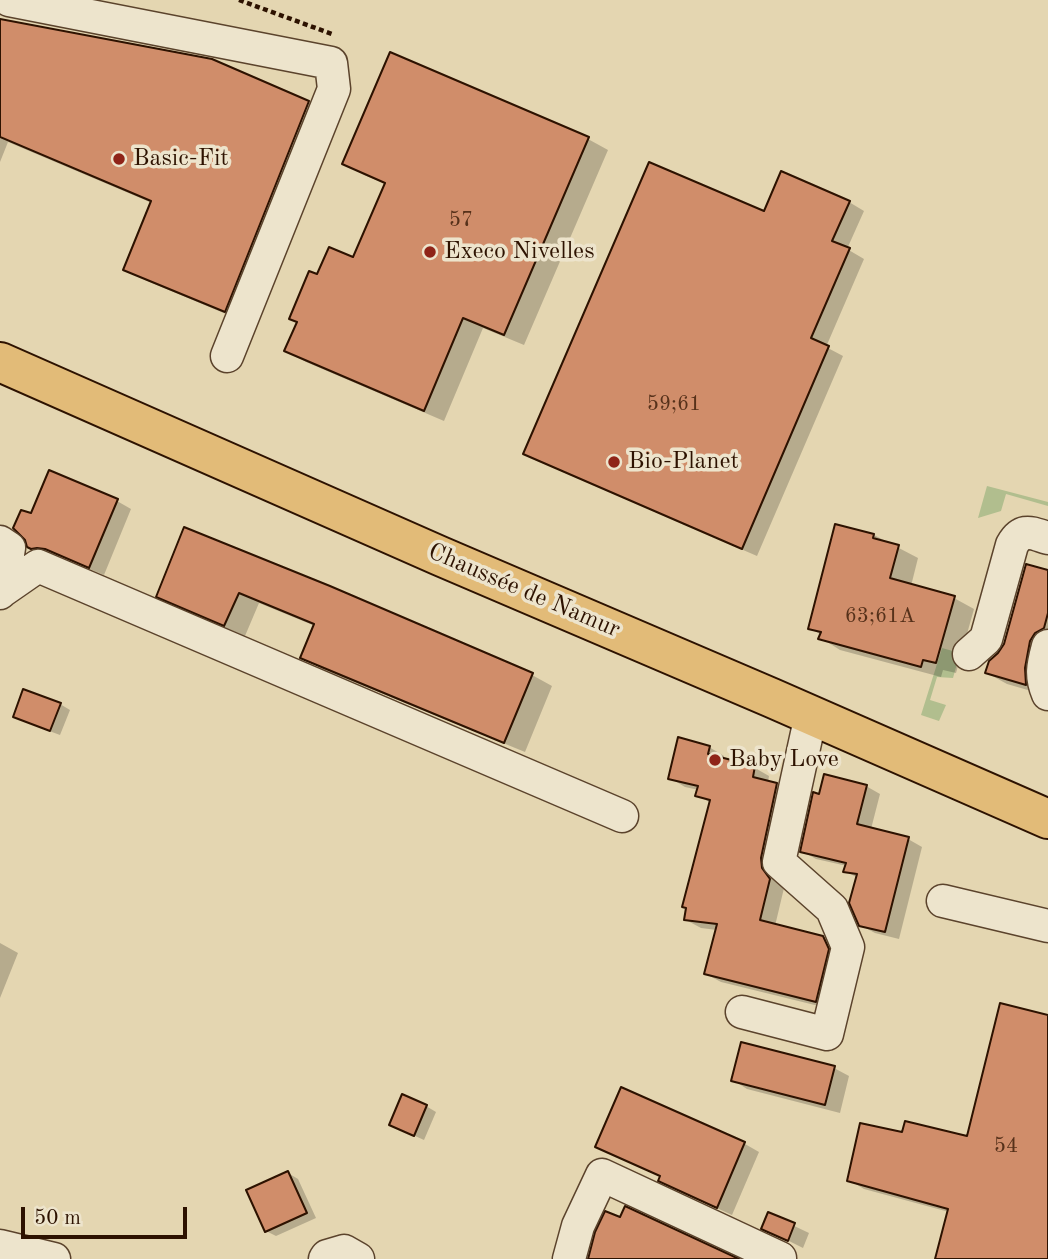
<!DOCTYPE html>
<html>
<head>
<meta charset="utf-8">
<style>
	body { margin:0 }
	#map { position:relative; width:1048px; height:1259px; overflow:hidden; background:#e4d6b1; font-family:"Old Standard TT",serif }
	canvas { display:block }
	.scale { position:absolute; left:21px; top:1207px; width:166px; height:32px; box-sizing:border-box; border:4px solid #2d1200; border-top:0; padding-left:9px; font-size:21px; line-height:24px; white-space:nowrap; color:#2d1200; -webkit-text-stroke:5px #ede4cc; paint-order:stroke }
</style>
</head>
<body>
<div id="map">
<canvas width="1048" height="1259"></canvas>
<div class="scale">50 m</div>
</div>
<script>
const g = document.querySelector('canvas').getContext('2d');
g.lineJoin = 'round';
function paint(path, color) {
  g.fillStyle = color;
  g.fill(path, 'evenodd');
}
function strokePath(path, color, width, dash) {
  g.strokeStyle = color;
  g.lineWidth = width;
  g.lineCap = dash ? 'butt' : 'round';
  g.setLineDash(dash || []);
  g.stroke(path);
}
function drawText(font, color, halo, rows, align = 'center') {
  g.font = font + ' "Old Standard TT",serif';
  g.lineWidth = 7;
  g.setLineDash([]);
  g.textBaseline = 'middle';
  g.strokeStyle = halo;
  g.fillStyle = color;
  for (const [text, x, y, turn = 0] of rows) {
    g.save();
    g.translate(x, y);
    g.rotate((+turn || 0) * Math.PI / 180);
    g.textAlign = isNaN(turn) ? turn : align;
    if (halo) g.strokeText(text, 0, 0);
    g.fillText(text, 0, 0);
    g.restore();
  }
}
const green = new Path2D(`
	M 987,486 L 1048,502 L 1048,506 L 1006,494 L 1001,511 L 978,518 Z
	M 942,648 L 960,653 L 953,678 L 937,677 L 930,700 L 946,705 L 939,721 L 921,715 Z`);
const shadow = new Path2D(`
	M 0,21 L 211,61 L 309,102 L 328,114 L 245,322 L 145,280 L 125,269 L 152,203 L 8,142 L 0,162 Z
	M 588,139 L 608,150 L 524,345 L 483,328 L 444,421 L 306,362 L 286,351 L 317,276 L 353,260 L 386,184 L 364,175 L 344,163 Z
	M 849,202 L 864,211 L 847,249 L 864,259 L 826,347 L 843,356 L 757,556 L 540,462 L 525,453 L 765,213 Z
	M 117,501 L 131,509 L 104,575 L 61,557 L 52,555 L 47,557 L 28,546 L 32,515 Z
	M 836,526 L 874,535 L 918,558 L 911,586 L 954,598 L 974,609 L 956,673 L 943,670 L 941,677 L 840,650 L 821,638 L 822,635 L 810,629 Z
	M 185,529 L 532,675 L 552,686 L 525,752 L 322,669 L 302,657 L 315,626 L 259,603 L 245,636 L 178,607 L 158,596 Z
	M 1048,572 L 1048,661 L 1045,695 L 1007,684 L 987,673 Z
	M 60,704 L 70,710 L 60,735 L 25,722 L 15,716 Z
	M 709,747 L 724,756 L 723,760 L 755,768 L 769,776 L 768,782 L 777,785 L 792,793 L 776,878 L 784,888 L 775,926 L 823,937 L 838,946 L 831,1009 L 721,982 L 706,974 L 717,930 L 701,928 L 686,920 L 711,803 L 697,795 L 699,790 L 685,787 L 670,778 Z
	M 866,786 L 880,794 L 871,829 L 908,839 L 922,847 L 899,939 L 875,933 L 860,925 L 858,878 L 845,871 L 847,866 L 816,859 L 802,851 L 820,796 Z
	M 0,943 L 18,953 L 0,998 Z
	M 1048,1017 L 1048,1259 L 937,1259 L 949,1212 L 864,1189 L 849,1180 L 903,1135 L 968,1138 Z
	M 834,1068 L 849,1076 L 840,1113 L 747,1089 L 733,1080 Z
	M 622,1089 L 745,1144 L 759,1152 L 732,1215 L 675,1189 L 662,1177 L 612,1155 L 597,1146 Z
	M 426,1106 L 436,1112 L 424,1140 L 391,1125 Z
	M 288,1173 L 298,1179 L 316,1218 L 276,1236 L 266,1231 Z
	M 769,1214 L 809,1233 L 803,1248 L 763,1228 Z`);
const building = new Path2D(`
	M 0,19 L 212,59 L 309,101 L 225,312 L 123,270 L 151,201 L 0,137 Z
	M 390,52 L 589,137 L 504,335 L 463,318 L 424,411 L 284,351 L 297,322 L 289,319 L 309,271 L 317,274 L 329,247 L 353,257 L 385,183 L 342,164 Z
	M 649,162 L 764,211 L 781,171 L 850,201 L 832,241 L 850,248 L 811,338 L 829,346 L 742,549 L 523,454 Z
	M 49,470 L 118,499 L 89,568 L 45,549 L 37,548 L 31,549 L 27,547 L 25,540 L 13,528 L 21,510 L 31,513 Z
	M 835,524 L 874,534 L 873,538 L 899,545 L 890,578 L 955,596 L 936,663 L 923,660 L 921,667 L 818,639 L 821,632 L 808,629 Z
	M 184,527 L 330,586 L 533,673 L 504,743 L 300,658 L 314,624 L 239,593 L 224,626 L 156,597 Z
	M 1026,564 L 1048,570 L 1048,613 L 1044,628 L 1035,633 L 1030,641 L 1025,668 L 1026,685 L 985,673 L 989,661 L 998,653 L 1004,644 Z
	M 23,689 L 61,703 L 50,731 L 13,717 Z
	M 678,737 L 710,746 L 708,754 L 755,766 L 753,777 L 777,783 L 761,858 L 762,868 L 770,879 L 760,920 L 823,936 L 829,949 L 816,1002 L 704,974 L 717,924 L 684,920 L 686,908 L 682,907 L 710,800 L 695,796 L 698,786 L 668,779 Z
	M 824,774 L 867,785 L 857,824 L 909,837 L 885,932 L 859,926 L 849,903 L 857,874 L 843,872 L 846,863 L 800,852 L 813,792 L 819,794 Z
	M 1000,1003 L 1048,1015 L 1048,1259 L 935,1259 L 948,1209 L 847,1181 L 860,1123 L 902,1132 L 905,1121 L 967,1136 Z
	M 741,1042 L 835,1066 L 825,1105 L 731,1081 Z
	M 621,1087 L 745,1142 L 717,1208 L 658,1181 L 660,1176 L 595,1147 Z
	M 402,1094 L 427,1105 L 414,1136 L 389,1125 Z
	M 288,1171 L 307,1213 L 265,1232 L 246,1190 Z
	M 625,1206 L 739,1259 L 588,1259 L 595,1232 L 605,1211 L 620,1217 Z
	M 768,1212 L 795,1223 L 788,1241 L 761,1229 Z`);
const path = new Path2D(`
	M 239,0 L 332,34`);
const minor = new Path2D(`
	M 9,0 L 331,63 L 334,89 L 227,356
	M 0,542 L 9,548 L 2,591 L 0,593
	M 2,591 L 38,566 L 622,816
	M 1048,646 C 1043,665 1040,675 1048,694
	M 969,654 L 986,639 L 1012,545 C 1022,527 1031,533 1048,538
	M 943,901 L 1048,926
	M 742,1012 L 827,1034 L 848,947 L 832,909 L 779,862 L 811,715
	M 0,1246 L 54,1259
	M 325,1259 L 327,1256 L 344,1251 L 358,1259
	M 569,1259 L 578,1226 L 602,1175 L 780,1258 L 779,1259`);
const major = new Path2D(`
	M 0,362 L 440,556 L 772,698 L 1048,819`);
const markers = [
	[119,159,7,"#8f2418"],
	[430,252,7,"#8f2418"],
	[614,462,7,"#8f2418"],
	[715,760,7,"#8f2418"]
];
const numberNames = [
	["57",461,220],
	["59;61",674,404],
	["63;61A",880,616],
	["54",1006,1146]
];
const poiNames = [
	["Basic-Fit",133,159],
	["Execo Nivelles",444,252],
	["Bio-Planet",628,462],
	["Baby Love",729,760]
];
const streetNames = [
	["Chaussée de Namur",524,591,23]
];
paint(green, '#b1be8e');
paint(shadow, '#0003');
paint(building, '#d08d6a');
strokePath(building, '#2d1200', 2);
strokePath(minor, '#5b432c', 35);
strokePath(major, '#2d1200', 42);
strokePath(path, '#2d1200', 4.5, [5, 3.5]);
strokePath(minor, '#ede4cc', 32);
strokePath(major, '#e2bb78', 38);
for (const [x, y, r, color] of markers) {
  const dot = new Path2D();
  dot.arc(x, y, r, 0, 2 * Math.PI);
  g.fillStyle = color;
  g.fill(dot);
  strokePath(dot, '#ede4cc', 2.5);
}
drawText('21px', '#56311a', null, numberNames);
drawText('24px', '#2d1200', '#ede4cc', poiNames, 'left');
drawText('24px', '#2d1200', '#ede4cc', streetNames);
</script>
</body>
</html>
